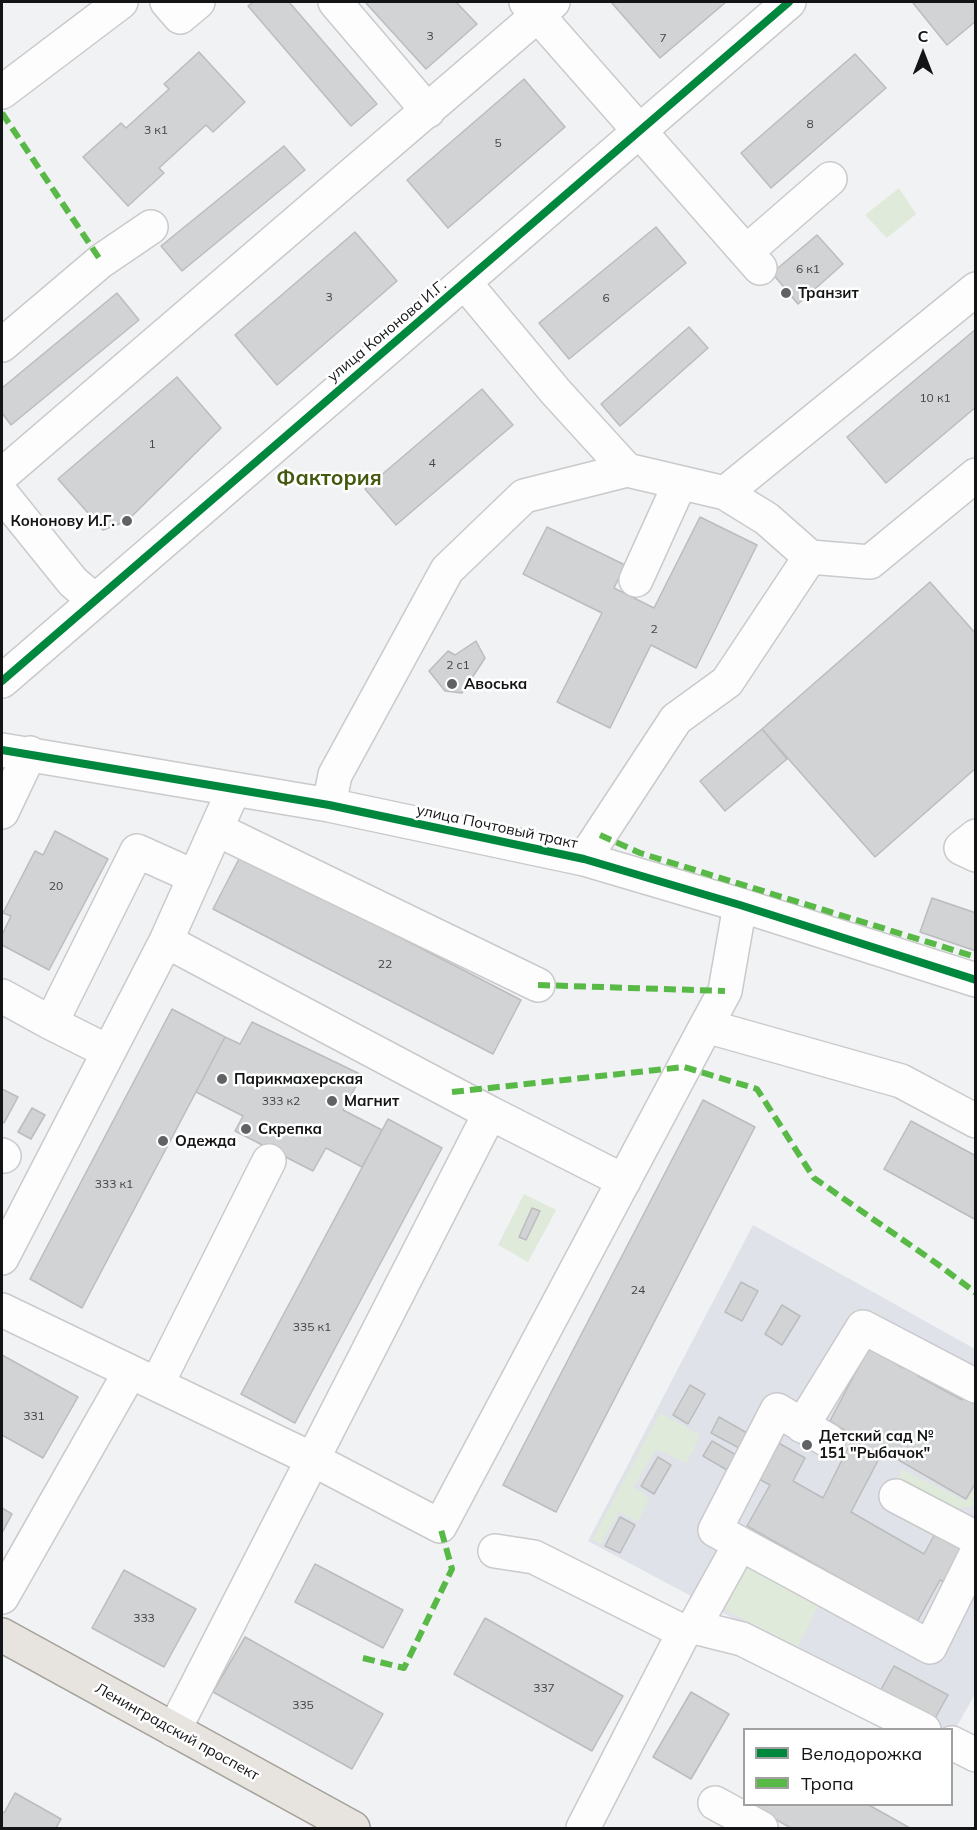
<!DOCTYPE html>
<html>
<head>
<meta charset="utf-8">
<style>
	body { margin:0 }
	#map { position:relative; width:977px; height:1830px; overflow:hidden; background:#f0f2f4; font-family:Mulish,sans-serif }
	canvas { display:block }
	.frame { position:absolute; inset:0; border:3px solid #131415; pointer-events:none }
	.legend { position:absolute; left:743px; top:1728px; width:210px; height:78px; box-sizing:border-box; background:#fff; border:2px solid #a1a1a1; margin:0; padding:8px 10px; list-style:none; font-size:18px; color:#131415 }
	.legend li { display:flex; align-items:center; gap:12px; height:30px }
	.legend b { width:30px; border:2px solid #a1a1a1 }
	.north { position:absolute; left:893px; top:24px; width:60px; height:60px; -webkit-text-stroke:4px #fff; paint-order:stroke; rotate:0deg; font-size:16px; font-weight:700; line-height:24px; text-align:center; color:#131415 }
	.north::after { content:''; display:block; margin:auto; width:21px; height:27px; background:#131415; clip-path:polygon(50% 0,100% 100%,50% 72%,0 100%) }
</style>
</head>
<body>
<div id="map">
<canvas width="977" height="1830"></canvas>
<div class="frame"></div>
<ul class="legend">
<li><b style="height:8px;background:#00873e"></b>Велодорожка</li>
<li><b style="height:8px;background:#58b947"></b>Тропа</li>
</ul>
<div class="north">С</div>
</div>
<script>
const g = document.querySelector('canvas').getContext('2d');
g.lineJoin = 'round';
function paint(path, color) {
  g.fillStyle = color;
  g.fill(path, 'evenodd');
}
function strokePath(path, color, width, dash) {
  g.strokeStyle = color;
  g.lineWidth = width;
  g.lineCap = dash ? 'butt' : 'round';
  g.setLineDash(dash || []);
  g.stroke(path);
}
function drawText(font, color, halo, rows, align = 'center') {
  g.font = font + ' Mulish,sans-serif';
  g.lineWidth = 5;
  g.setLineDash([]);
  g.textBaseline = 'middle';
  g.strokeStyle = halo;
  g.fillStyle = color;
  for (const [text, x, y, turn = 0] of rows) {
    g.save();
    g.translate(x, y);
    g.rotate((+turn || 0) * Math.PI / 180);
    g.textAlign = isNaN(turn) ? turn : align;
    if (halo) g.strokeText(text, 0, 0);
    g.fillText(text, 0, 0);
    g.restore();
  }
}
const built = new Path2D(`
	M 753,1225 L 975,1349 L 975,1694 L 952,1735 L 952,1730 L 940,1729 L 588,1541 Z`);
const green = new Path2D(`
	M 899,188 L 916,214 L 887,238 L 865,215 Z
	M 524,1194 L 556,1210 L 528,1262 L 498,1245 Z
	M 660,1413 L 700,1435 L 687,1463 L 656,1449 L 634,1487 L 649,1498 L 638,1522 L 619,1512 L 601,1544 L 592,1540 Z
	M 901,1469 L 966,1501 L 975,1487 L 975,1506 L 952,1509 L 898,1479 Z
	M 745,1567 L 819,1604 L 798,1647 L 722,1608 Z`);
const building = new Path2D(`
	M 253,2 L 289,2 L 377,104 L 351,126 L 248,6 Z
	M 365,2 L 456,2 L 477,24 L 426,69 Z
	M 611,2 L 726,2 L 660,58 Z
	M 915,2 L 976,2 L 976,21 L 947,45 L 913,3 Z
	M 199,52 L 245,102 L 213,132 L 206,125 L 159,168 L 164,173 L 128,206 L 83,157 L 121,123 L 126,128 L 169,89 L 164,84 Z
	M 855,54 L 886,88 L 771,188 L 741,153 Z
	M 524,79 L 565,127 L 448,228 L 407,180 Z
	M 284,146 L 305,170 L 182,271 L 161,246 Z
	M 656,227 L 686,263 L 569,359 L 539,323 Z
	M 355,232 L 397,281 L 277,385 L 235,335 Z
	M 817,235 L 843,264 L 798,304 L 772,273 Z
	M 117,293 L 139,320 L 11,425 L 2,413 L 2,388 Z
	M 689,327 L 708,348 L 620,426 L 601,404 Z
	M 976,329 L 976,407 L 886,483 L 847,437 Z
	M 177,377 L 221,428 L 127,521 L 103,530 L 58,479 Z
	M 482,389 L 513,425 L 396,525 L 365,489 Z
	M 700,517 L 757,545 L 696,668 L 651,645 L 610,728 L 557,702 L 602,613 L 523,574 L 547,527 L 625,565 L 614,588 L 654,608 Z
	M 930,582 L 976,634 L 976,768 L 875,857 L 762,729 Z
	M 476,641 L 485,658 L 462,693 L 445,691 L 429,671 L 448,651 L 455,655 Z
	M 762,729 L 787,759 L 725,811 L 700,781 Z
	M 55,831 L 108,859 L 49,970 L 2,945 L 2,935 L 11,916 L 3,913 L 35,851 L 43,855 Z
	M 241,855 L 521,1000 L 493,1054 L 213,909 Z
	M 932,898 L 976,913 L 976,951 L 920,932 Z
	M 172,1009 L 225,1037 L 82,1308 L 30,1279 Z
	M 252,1022 L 362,1075 L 343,1110 L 382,1130 L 362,1167 L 326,1148 L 313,1171 L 235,1131 L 243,1116 L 196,1092 L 225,1037 L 240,1044 Z
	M 2,1089 L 18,1097 L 4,1123 L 2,1121 Z
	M 703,1100 L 755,1127 L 556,1512 L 503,1485 Z
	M 32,1108 L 45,1115 L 31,1139 L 18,1132 Z
	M 388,1119 L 442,1148 L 295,1423 L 241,1394 Z
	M 911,1121 L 976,1156 L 976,1220 L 884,1169 Z
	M 532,1208 L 540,1211 L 526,1240 L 519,1237 Z
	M 741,1282 L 758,1291 L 742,1321 L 725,1312 Z
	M 782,1305 L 800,1316 L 782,1345 L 765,1334 Z
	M 869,1347 L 903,1368 L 907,1359 L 923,1368 L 918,1376 L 962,1400 L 966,1391 L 976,1396 L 976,1482 L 966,1499 L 883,1451 L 851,1512 L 924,1554 L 936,1532 L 965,1549 L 944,1582 L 940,1580 L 917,1622 L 747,1526 L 770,1485 L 757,1478 L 777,1442 L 805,1458 L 793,1481 L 823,1498 L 854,1436 L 830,1421 Z
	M 2,1355 L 78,1397 L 43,1458 L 2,1435 Z
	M 690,1385 L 705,1394 L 688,1424 L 673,1415 Z
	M 719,1417 L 749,1434 L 741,1449 L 711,1433 Z
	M 712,1441 L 736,1455 L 727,1470 L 703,1456 Z
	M 658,1457 L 671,1465 L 654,1494 L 641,1486 Z
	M 2,1508 L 12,1514 L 2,1533 Z
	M 620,1517 L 635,1525 L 620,1553 L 605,1546 Z
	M 315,1564 L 403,1610 L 383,1648 L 295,1602 Z
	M 124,1570 L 196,1609 L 164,1667 L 92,1628 Z
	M 485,1618 L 623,1696 L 592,1751 L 454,1674 Z
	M 245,1637 L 383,1714 L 352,1769 L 213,1692 Z
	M 894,1666 L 948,1695 L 932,1724 L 878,1695 Z
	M 691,1692 L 729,1714 L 691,1779 L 653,1757 Z
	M 15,1793 L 61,1819 L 56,1828 L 2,1828 L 2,1811 L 4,1813 Z
	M 748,1804 L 867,1804 L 910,1828 L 791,1828 Z`);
const minor = new Path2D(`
	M 167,2 L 180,17 L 198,2
	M 335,2 L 428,111
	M 526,2 L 760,268
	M 2,92 L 121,2
	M 746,252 L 830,179
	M 465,283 L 555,391 L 627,470 L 725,493
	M 2,345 L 101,261 L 151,227
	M 2,475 L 553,2
	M 2,494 L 73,582 L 93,599
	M 810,557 L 767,519 L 725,493 L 976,289
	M 636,580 L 680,483
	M 2,681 L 789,2
	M 2,750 L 329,805 L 584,859 L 740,905 L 976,980
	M 329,805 L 335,775 L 447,570 L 524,496 L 627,470
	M 2,812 L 30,753
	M 216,829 L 538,985
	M 976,836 L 961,848 L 976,855
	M 584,859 L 676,719 L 727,682 L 810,557 L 870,562 L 976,475
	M 740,905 L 725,991 L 706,1026 L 901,1081 L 976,1121
	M 166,941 L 490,1113 L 174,1730
	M 2,996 L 51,1023
	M 107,1051 L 51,1023 L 137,851 L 195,877
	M 490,1113 L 624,1181
	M 2,1155 L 4,1156
	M 2,1258 L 166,941 L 234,789
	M 2,1310 L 314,1460 L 440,1526 L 706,1026
	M 157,1384 L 269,1161
	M 802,1426 L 863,1327 L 976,1386
	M 829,1441 L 777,1410 L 715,1530 L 930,1647 L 976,1554
	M 896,1496 L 976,1538
	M 495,1551 L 534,1557 L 684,1632 L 694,1627 L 742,1639 L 924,1730
	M 2,1597 L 130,1372
	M 694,1627 L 740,1544
	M 952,1743 L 976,1755
	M 715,1803 L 761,1828
	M 583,1828 L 684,1632`);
const major = new Path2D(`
	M 2,1635 L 353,1828`);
const quiet = new Path2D(`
	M 2,113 L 101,261
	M 600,835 L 640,853 L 976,957
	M 538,985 L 725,991
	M 452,1092 L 684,1067 L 757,1089 L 814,1178 L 936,1263 L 976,1293
	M 363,1658 L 404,1668 L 452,1569 L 440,1526`);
const cycleway = new Path2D(`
	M 2,681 L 789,2
	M 2,750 L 329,805 L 584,859 L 740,905 L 976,980`);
const markers = [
	[786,293,6,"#606263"],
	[127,521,6,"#606263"],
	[452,684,6,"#606263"],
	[222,1079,6,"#606263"],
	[332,1101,6,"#606263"],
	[246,1129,6,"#606263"],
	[163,1141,6,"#606263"],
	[807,1445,6,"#606263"]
];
const numberNames = [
	["3",430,36],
	["7",663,38],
	["8",810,124],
	["3 к1",156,130],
	["5",498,143],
	["6 к1",808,269],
	["3",329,297],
	["6",606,298],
	["10 к1",935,398],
	["1",152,444],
	["4",432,463],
	["2",654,629],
	["2 с1",458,665],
	["20",56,886],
	["22",385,964],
	["333 к2",281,1101],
	["333 к1",114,1184],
	["24",638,1290],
	["335 к1",312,1327],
	["331",34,1416],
	["333",144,1618],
	["337",544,1688],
	["335",303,1705]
];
const poiNames = [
	["Транзит",798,293],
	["Кононову И.Г.",115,521,"right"],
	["Авоська",464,684],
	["Парикмахерская",234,1079],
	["Магнит",344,1101],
	["Скрепка",258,1129],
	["Одежда",175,1141],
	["Детский сад №",819,1436],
	["151 \"Рыбачок\"",819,1453]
];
const streetNames = [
	["улица Кононова И.Г.",387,331,-40],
	["улица Почтовый тракт",497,827,12],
	["Ленинградский проспект",177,1732,29]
];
const districtNames = [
	["Фактория",329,479]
];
paint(built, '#dfe2e9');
paint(green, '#e0eada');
paint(building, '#d1d3d4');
strokePath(building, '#bbbcbe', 1.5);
strokePath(minor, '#cacacc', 36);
strokePath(major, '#a5a199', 36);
strokePath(minor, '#fdfdfd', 33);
strokePath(major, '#e7e4e0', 33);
strokePath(quiet, '#58b947', 6, [12, 6]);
strokePath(cycleway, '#00873e', 8);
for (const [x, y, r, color] of markers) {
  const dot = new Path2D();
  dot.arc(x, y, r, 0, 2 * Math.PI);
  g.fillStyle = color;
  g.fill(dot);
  strokePath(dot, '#fff', 2);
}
drawText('12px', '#424445', null, numberNames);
drawText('bold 15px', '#131415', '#fff', poiNames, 'left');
drawText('15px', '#131415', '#fff', streetNames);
drawText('bold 21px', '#44590f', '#fff', districtNames);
</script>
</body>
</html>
